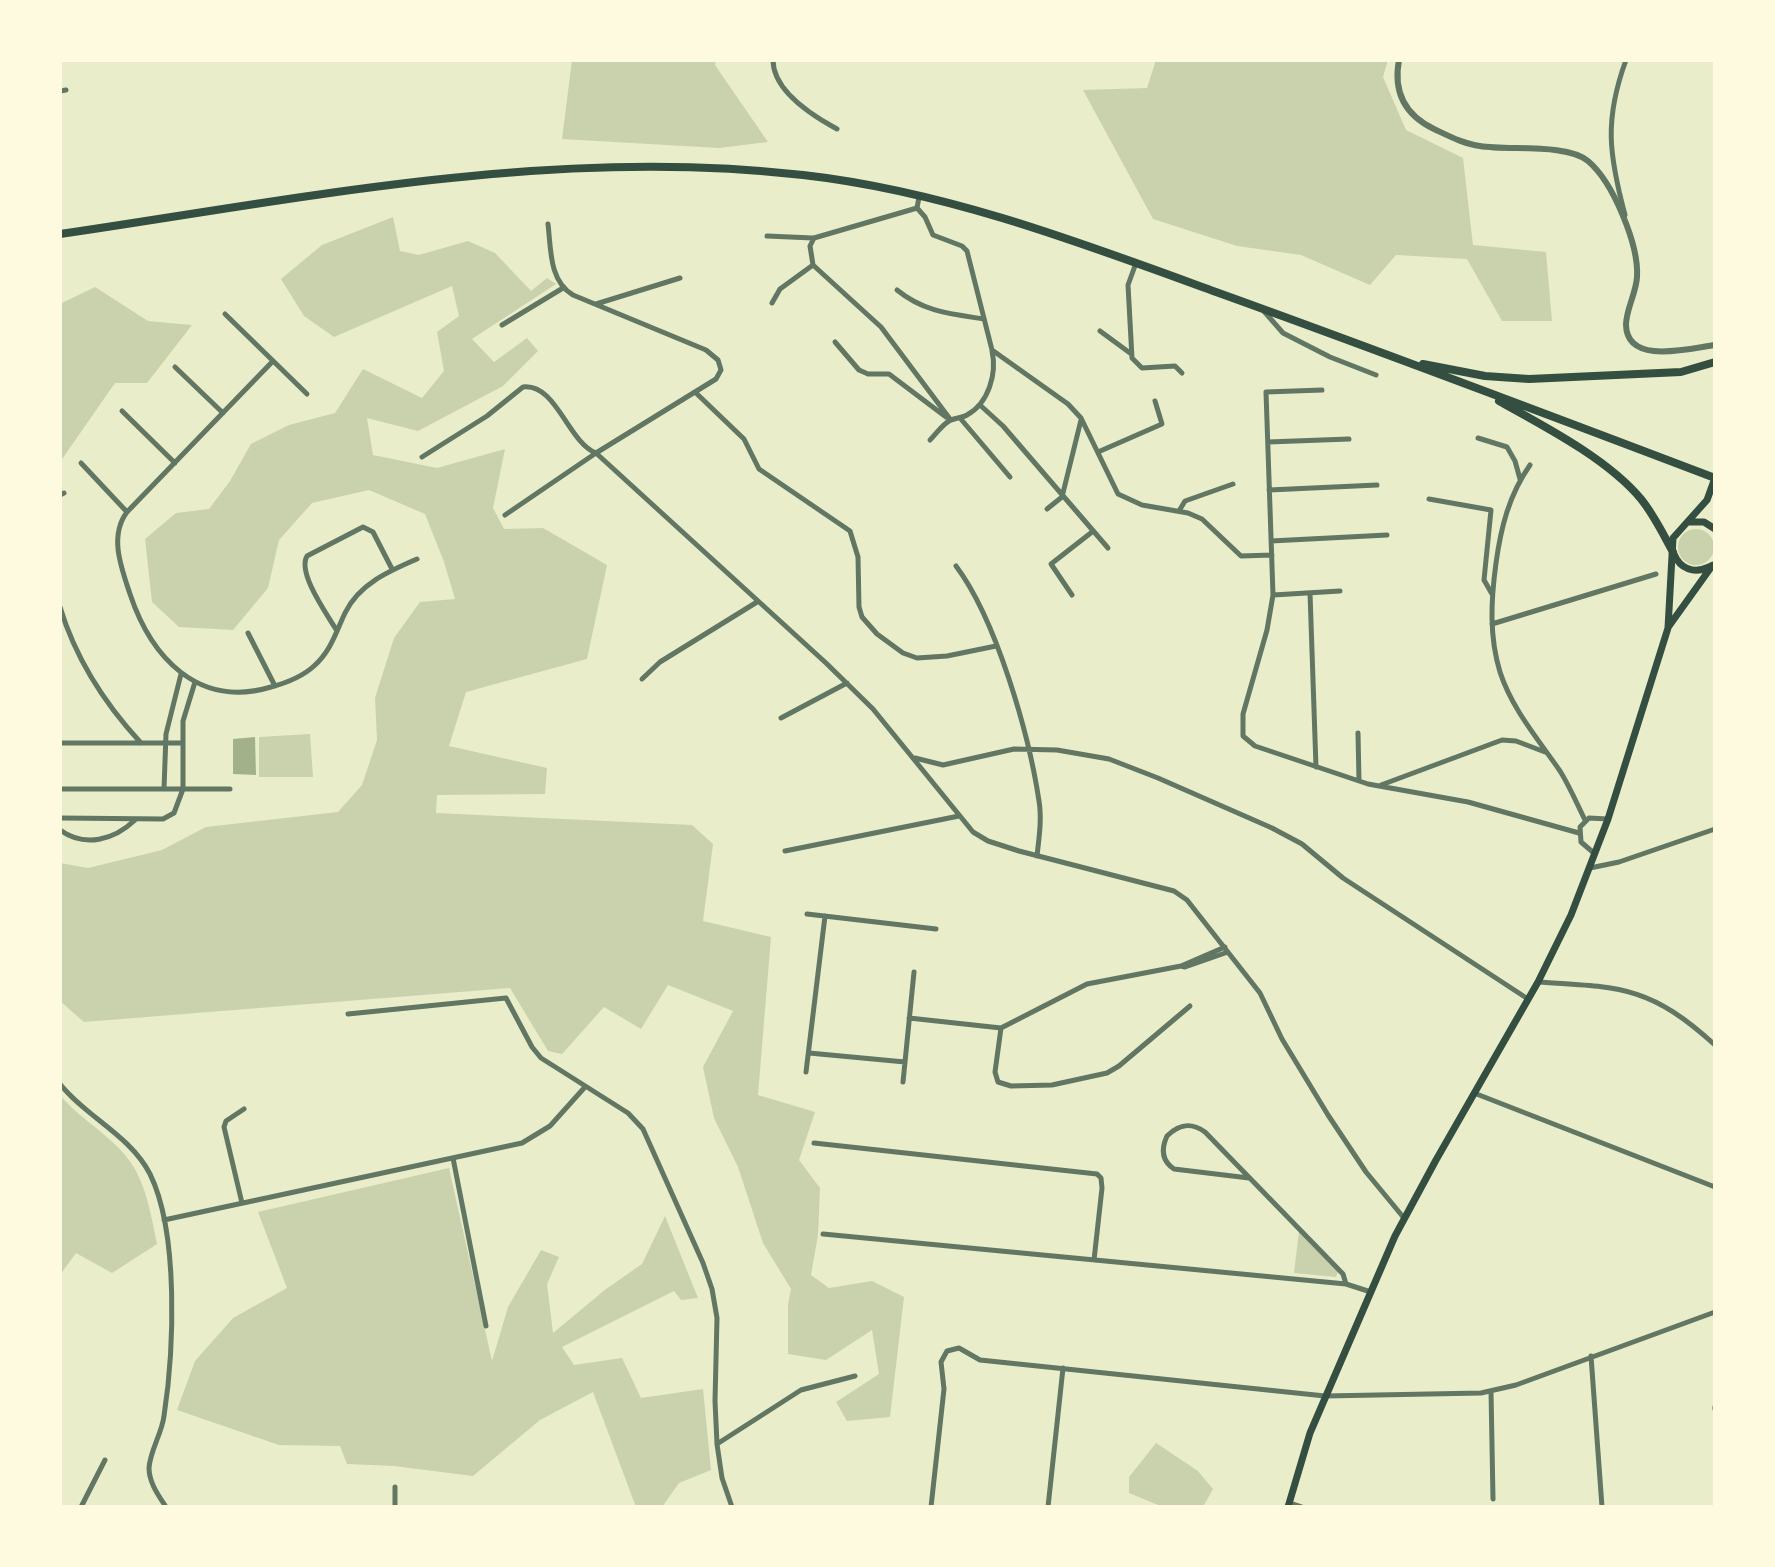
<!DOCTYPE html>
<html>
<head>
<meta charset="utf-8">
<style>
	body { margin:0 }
	#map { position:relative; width:1775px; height:1567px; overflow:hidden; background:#e9edc9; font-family:Roboto,sans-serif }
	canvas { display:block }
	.frame { position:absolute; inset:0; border:62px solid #fefae0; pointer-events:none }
</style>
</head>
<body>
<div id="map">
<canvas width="1775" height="1567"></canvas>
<div class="frame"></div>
</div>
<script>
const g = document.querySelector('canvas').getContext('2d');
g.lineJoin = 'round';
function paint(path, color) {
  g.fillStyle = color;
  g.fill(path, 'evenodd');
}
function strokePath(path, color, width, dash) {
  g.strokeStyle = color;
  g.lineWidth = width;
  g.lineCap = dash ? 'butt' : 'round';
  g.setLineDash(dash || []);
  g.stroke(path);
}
const green = new Path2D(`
	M 572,60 L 716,60 L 715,65 L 768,142 L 719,148 L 562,139 Z
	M 1156,60 L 1388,60 L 1383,77 L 1406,130 L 1463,158 L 1473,245 L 1546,252 L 1552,321 L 1502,321 L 1467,259 L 1396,255 L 1370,285 L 1301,255 L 1237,246 L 1153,219 L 1083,90 L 1147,88 Z
	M 393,217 L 400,251 L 419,255 L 468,241 L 495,253 L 531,291 L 547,278 L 556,284 L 472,339 L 494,362 L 527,338 L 538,351 L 503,386 L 418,431 L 367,418 L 373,455 L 437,468 L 505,449 L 493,508 L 504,529 L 543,528 L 607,565 L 587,659 L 466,692 L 449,746 L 547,768 L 545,794 L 437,795 L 436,813 L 692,825 L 713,844 L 703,921 L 771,937 L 758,1095 L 815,1112 L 799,1160 L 820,1188 L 818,1235 L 811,1275 L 829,1288 L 872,1281 L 904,1297 L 890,1417 L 847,1421 L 836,1402 L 879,1374 L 872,1330 L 826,1360 L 788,1354 L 788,1305 L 791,1289 L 763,1243 L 738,1167 L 714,1118 L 703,1067 L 733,1011 L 668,985 L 641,1029 L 604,1007 L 562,1054 L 548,1051 L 510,988 L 84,1022 L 60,1001 L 60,863 L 88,868 L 162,850 L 206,827 L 338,812 L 362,785 L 377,740 L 375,698 L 394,638 L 420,602 L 455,599 L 444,562 L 425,514 L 369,490 L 312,503 L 279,540 L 268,588 L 233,630 L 179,627 L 152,602 L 145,539 L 176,513 L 209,509 L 230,481 L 251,444 L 289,425 L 335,413 L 363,369 L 422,398 L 444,371 L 437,332 L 459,316 L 452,286 L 334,337 L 304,316 L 281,279 L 322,245 Z
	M 95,287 L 148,321 L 192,325 L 147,383 L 115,383 L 60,462 L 60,304 Z
	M1678 547a18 18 0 1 1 36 0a18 18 0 1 1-36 0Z
	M 310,734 L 313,777 L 259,777 L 259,737 Z
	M 60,1095 C 82,1122 120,1140 136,1171 C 148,1194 152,1220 157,1244 L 112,1273 L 76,1253 L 60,1275 Z
	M 449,1168 L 492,1361 L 508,1307 L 541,1250 L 559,1257 L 547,1284 L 553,1333 L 606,1289 L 642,1264 L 665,1216 L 698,1298 L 681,1300 L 674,1291 L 562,1347 L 574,1365 L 622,1358 L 641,1398 L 703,1389 L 711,1470 L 679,1483 L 662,1507 L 636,1507 L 593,1392 L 540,1420 L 473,1476 L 394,1466 L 347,1464 L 340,1446 L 279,1445 L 177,1410 L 195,1361 L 233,1318 L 287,1288 L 258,1212 Z
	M 1299,1231 L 1338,1272 L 1336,1277 L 1294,1273 Z
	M 1156,1443 L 1198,1471 L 1213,1489 L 1203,1507 L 1163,1507 L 1129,1493 L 1129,1477 Z`);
const water = new Path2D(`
	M 255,737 L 256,775 L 233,774 L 233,739 Z`);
const minor = new Path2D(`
	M 773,60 C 773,91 813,116 837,129
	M 60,91 L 66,90
	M 919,197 L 917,208 L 925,217 L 933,235 L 962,246 L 967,251 L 992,350 L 1068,404 L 1081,418 L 1118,494 L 1142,505 L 1188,513 L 1202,519 L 1241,556 L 1272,555
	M 917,208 L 814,238 L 810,246 L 813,265 L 881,327 L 950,419
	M 1625,215 C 1609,155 1604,120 1626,60
	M 767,236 L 813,238
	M 1136,263 L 1128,285 L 1132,358 L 1142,368 L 1175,366 L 1182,373
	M 897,290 C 924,312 951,314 984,319
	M 772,303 L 780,289 L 813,265
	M 596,304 L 680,278
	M 1262,309 L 1283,333 L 1330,357 L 1376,375
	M 225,314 L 307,394
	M 502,325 L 563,288
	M 1100,331 L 1130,353
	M 835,342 L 859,370 L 868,374 L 889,374 L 946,417
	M 273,361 L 127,512 C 109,536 121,567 130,594 C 151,657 198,709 271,687 C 286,683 302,677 314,666 C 331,651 336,632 345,613 C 359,584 389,571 417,559
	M 175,367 L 223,413
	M 1322,390 L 1266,392 L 1273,595 L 1267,630 L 1243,714 L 1243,736 L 1255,746 L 1368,784 L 1468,802 L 1579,833
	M 695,392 L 744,439 L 759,469 L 850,531 L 858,557 L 859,607 L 862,617 L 877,634 L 903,653 L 917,658 L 947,656 L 996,646
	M 980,405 L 1003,426 L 1108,548
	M 122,411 L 175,463
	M 960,418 L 1010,477
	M 1478,438 L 1507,447 L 1515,461 L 1520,479
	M 930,440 C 936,434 942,425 949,421 C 954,418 962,418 967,415 C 989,403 997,373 992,351
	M 1268,442 L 1349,439
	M 1098,452 L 1162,424 L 1155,401
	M 422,457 L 487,416 L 523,387 C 556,383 568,442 596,453 L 826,663 L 873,709 L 973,832 L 988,841 L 1019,851 L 1174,891 L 1187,900 L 1260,993 L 1282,1039 L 1328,1115 L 1366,1172 L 1404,1218
	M 81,463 L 127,512
	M 1530,465 C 1509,495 1501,527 1496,563 C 1491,600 1489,636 1500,672 C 1512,709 1538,739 1560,771 C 1570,787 1577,804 1585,820
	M 1269,490 L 1377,485
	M 60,495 L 64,493
	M 1429,499 L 1491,510 L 1484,580 L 1492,594
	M 1047,509 L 1062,497 L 1081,420
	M 1179,511 L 1185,501 L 1233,484
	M 505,515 L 596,453 L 716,379 L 721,370 L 718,360 L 706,350 L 573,295 C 549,281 551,249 548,224
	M 1271,541 L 1387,535
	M 956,566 C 996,619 1029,734 1039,801 C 1042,819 1039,838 1037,856
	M 1310,593 L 1316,767
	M 1072,595 L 1051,564 L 1092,532
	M 1273,595 L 1340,591
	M 60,607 C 76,660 104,703 141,743
	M 1492,624 L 1656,574
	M 337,631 C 327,614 297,573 307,556 L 363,527 L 373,532 L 392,569
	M 248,633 L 275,686
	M 642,679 L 660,662 L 757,602
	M 781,718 L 847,683
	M 1358,733 L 1359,781
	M 60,743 L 182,743
	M 915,758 L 943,765 L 1014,749 L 1057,750 L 1109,759 L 1158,778 L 1272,828 L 1302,844 L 1343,878 L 1528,999
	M 1381,785 L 1502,740 L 1516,741 L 1545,752
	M 60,789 L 230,789
	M 164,789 L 166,734 L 181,674
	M 60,818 L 163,819 L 174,813 L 183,789 L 183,721 L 195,682
	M 60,830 C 85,848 114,840 135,820
	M 785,851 L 959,816
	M 1595,854 L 1581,842 L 1580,827 L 1589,818 L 1608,819
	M 1590,868 L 1619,862 L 1715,829
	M 807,914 L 936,929
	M 1181,966 L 1225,947
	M 1538,982 C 1621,987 1650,986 1715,1045
	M 348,1014 L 506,998 L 532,1047 L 541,1058 L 628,1113 L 643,1129 L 703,1263 L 712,1289 L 717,1318 L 715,1401 L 717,1444 L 722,1478 L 732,1507
	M 909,1018 L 1001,1028 L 1087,984 L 1181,966 L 1185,967 L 1228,952
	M 1001,1028 L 995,1072 L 998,1082 L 1011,1086 L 1052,1085 L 1107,1073 L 1119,1066 L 1190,1006
	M 809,1053 L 905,1062
	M 806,1072 L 825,916
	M 903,1082 L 914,972
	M 60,1084 C 86,1117 130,1135 150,1174 C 179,1233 174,1351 164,1416 C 162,1433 150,1451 149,1468 C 149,1483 159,1496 166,1507
	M 1474,1093 L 1715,1187
	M 814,1143 L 1097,1174 L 1101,1178 L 1102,1188 L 1094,1260
	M 453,1158 L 486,1326
	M 1249,1178 L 1174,1169 C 1162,1161 1161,1149 1167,1136 C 1179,1124 1191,1122 1205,1132 L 1343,1274 L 1346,1284
	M 242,1203 L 224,1127 L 226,1121 L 244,1109
	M 164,1220 L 522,1143 L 550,1126 L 585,1087
	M 823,1234 L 1346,1284 L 1371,1292
	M 1591,1356 L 1602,1507
	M 1491,1391 L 1493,1499
	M 1715,1407 L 1715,1409
	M 717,1444 L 801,1390 L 855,1376
	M 1290,1503 L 1302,1507
	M 81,1507 L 105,1460
	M 395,1507 L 395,1487
	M 931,1507 L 944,1389 L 941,1362 L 947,1351 L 959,1348 L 980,1360 L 1325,1396 L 1481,1393 L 1516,1385 L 1715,1312
	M 1048,1507 L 1063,1368`);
const tertiary = new Path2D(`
	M 1399,60 C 1393,92 1405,115 1434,129 C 1449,136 1464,144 1480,146 C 1509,151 1566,143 1588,161 C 1613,182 1639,245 1637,277 C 1636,294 1626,309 1626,325 C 1627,366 1691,348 1715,345`);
const primary = new Path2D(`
	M 1689,522 L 1704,522 L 1715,529
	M 1674,554 C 1680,569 1694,574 1709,567
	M 1669,626 L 1712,566
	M 1288,1507 L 1310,1433 L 1395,1236 L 1436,1160 L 1538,982 L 1571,915 L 1608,819 L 1668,628 L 1673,538 L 1707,500 L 1715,478`);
const trunk = new Path2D(`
	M 60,234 C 305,198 554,146 803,175 C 945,191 1082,243 1216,292 C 1383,352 1549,415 1715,478
	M 1423,364 L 1485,376 L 1529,379 L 1681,372 L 1715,362
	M 1499,401 C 1544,426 1608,459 1641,499 C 1654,515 1663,534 1673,552
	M 1712,566 L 1715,565`);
paint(green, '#cad2ad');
paint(water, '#a3b18a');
strokePath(minor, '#617663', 5);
strokePath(tertiary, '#617663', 6);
strokePath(primary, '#344e41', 7);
strokePath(trunk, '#344e41', 8);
</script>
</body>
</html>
